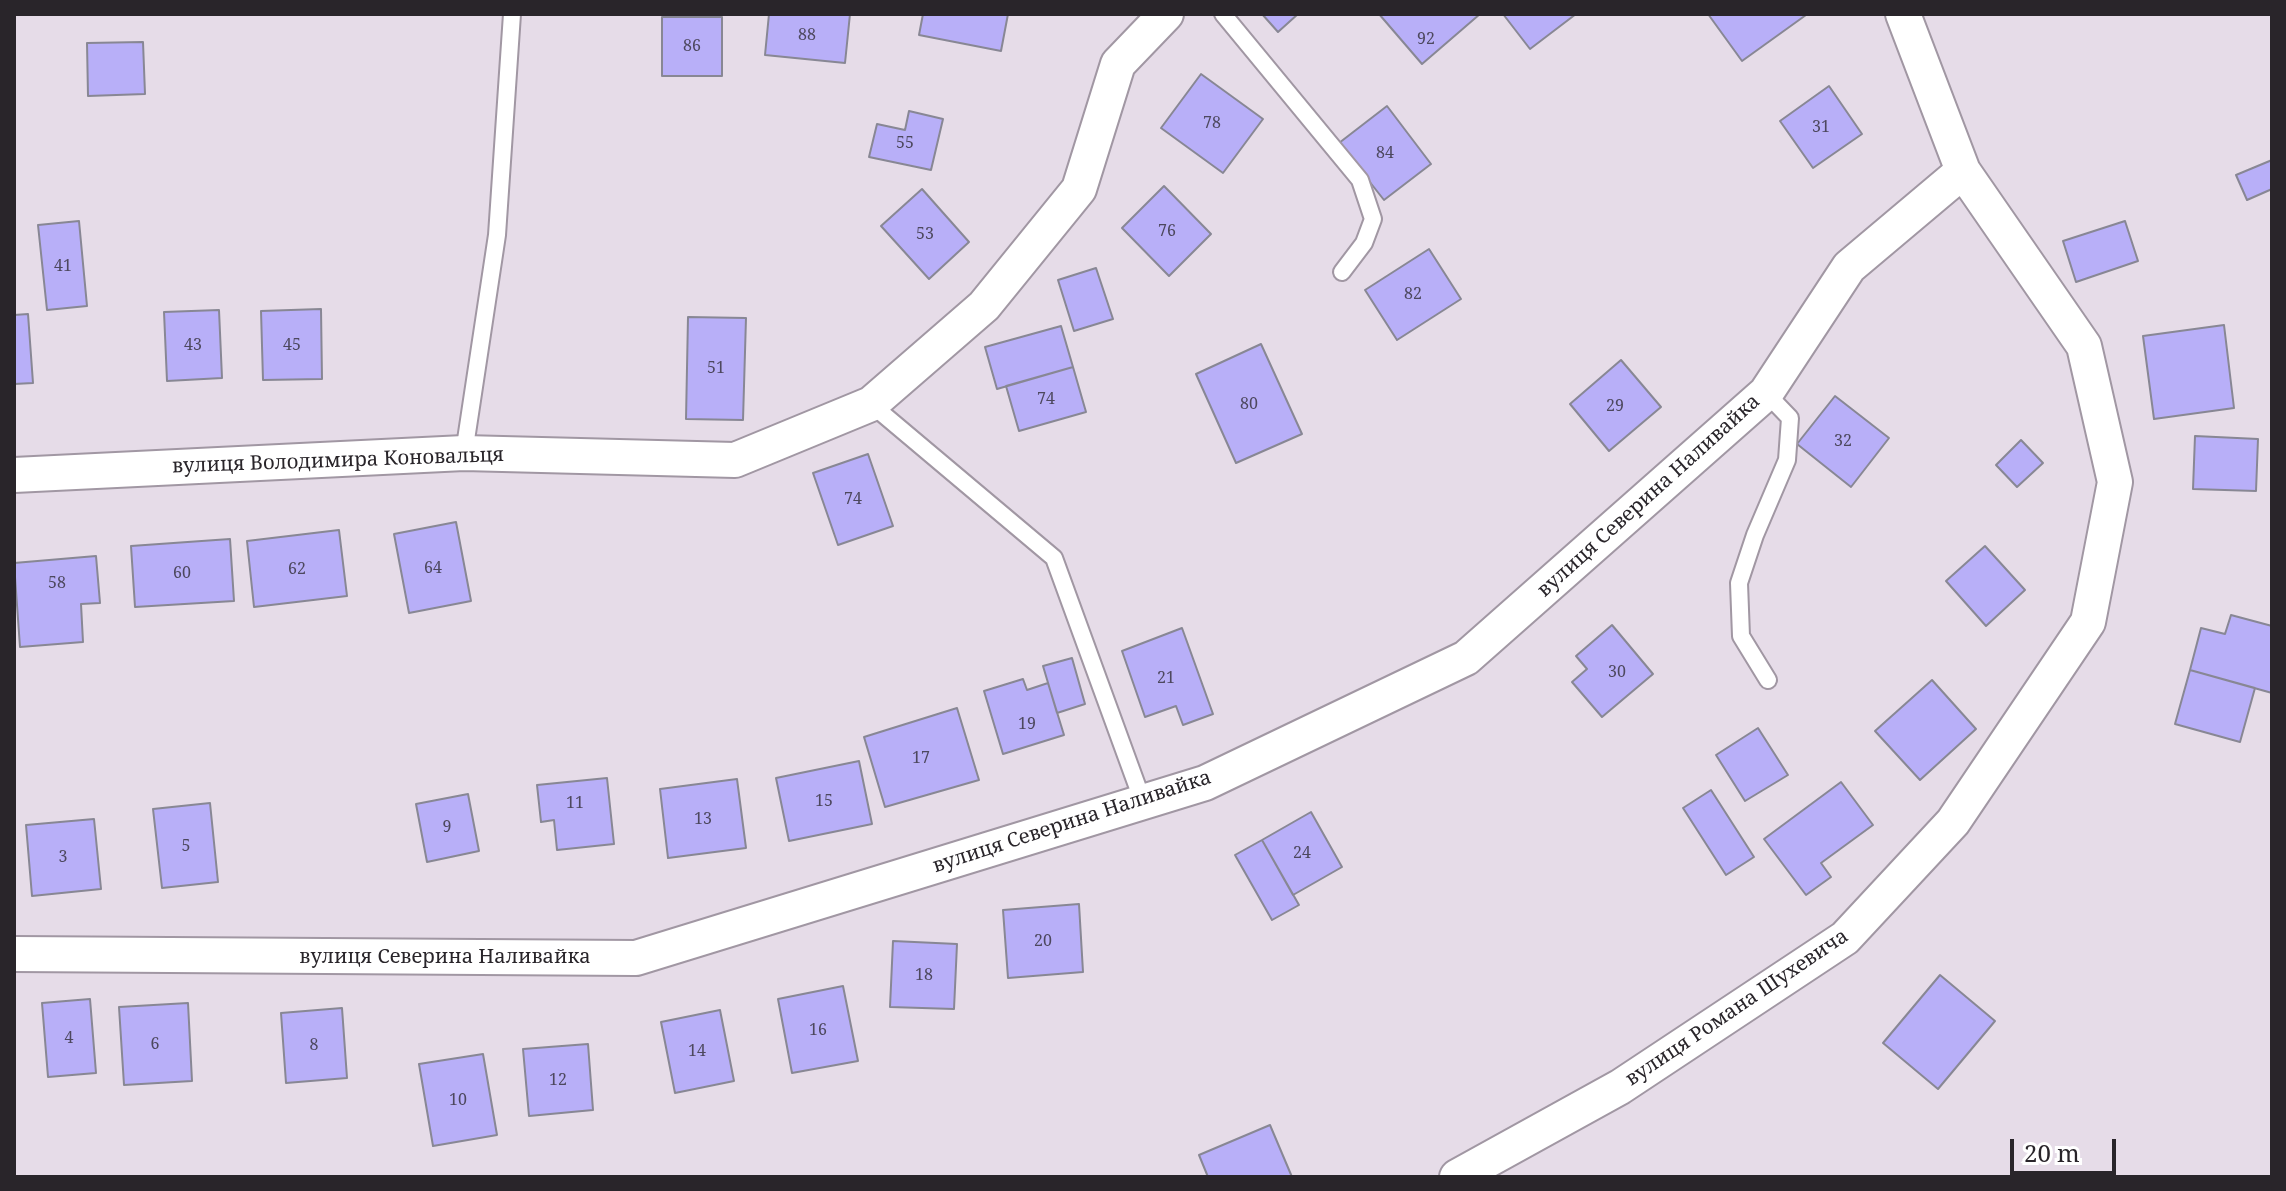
<!DOCTYPE html>
<html>
<head>
<meta charset="utf-8">
<style>
	body { margin:0 }
	#map { position:relative; width:2286px; height:1191px; overflow:hidden; background:#e6dce8; font-family:"Noto Serif",serif }
	canvas { display:block }
	.frame { position:absolute; inset:0; border:16px solid #29252a; pointer-events:none }
	.scale { position:absolute; left:2010px; top:1139px; width:106px; height:36px; box-sizing:border-box; border:4px solid #29252a; border-top:0; padding-left:10px; font-size:24px; line-height:28px; white-space:nowrap; color:#29252a; -webkit-text-stroke:6px #fff; paint-order:stroke }
</style>
</head>
<body>
<div id="map">
<canvas width="2286" height="1191"></canvas>
<div class="frame"></div>
<div class="scale">20 m</div>
</div>
<script>
const g = document.querySelector('canvas').getContext('2d');
g.lineJoin = 'round';
function paint(path, color) {
  g.fillStyle = color;
  g.fill(path, 'evenodd');
}
function strokePath(path, color, width, dash) {
  g.strokeStyle = color;
  g.lineWidth = width;
  g.lineCap = dash ? 'butt' : 'round';
  g.setLineDash(dash || []);
  g.stroke(path);
}
function drawText(font, color, halo, rows, align = 'center') {
  g.font = font + ' "Noto Serif",serif';
  g.lineWidth = 7;
  g.setLineDash([]);
  g.textBaseline = 'middle';
  g.strokeStyle = halo;
  g.fillStyle = color;
  for (const [text, x, y, turn = 0] of rows) {
    g.save();
    g.translate(x, y);
    g.rotate((+turn || 0) * Math.PI / 180);
    g.textAlign = isNaN(turn) ? turn : align;
    if (halo) g.strokeText(text, 0, 0);
    g.fillText(text, 0, 0);
    g.restore();
  }
}
const building = new Path2D(`
	M 769,14 L 850,14 L 845,63 L 765,55 Z
	M 923,14 L 1008,14 L 1001,51 L 919,35 Z
	M 1262,14 L 1298,14 L 1278,32 Z
	M 1379,14 L 1480,14 L 1422,64 Z
	M 1503,14 L 1576,14 L 1530,49 Z
	M 1708,14 L 1805,14 L 1806,15 L 1742,61 Z
	M 662,17 L 722,17 L 722,76 L 662,76 Z
	M 143,42 L 145,94 L 88,96 L 87,43 Z
	M 1201,74 L 1263,119 L 1223,173 L 1161,128 Z
	M 1829,86 L 1862,134 L 1813,168 L 1780,121 Z
	M 1387,106 L 1431,164 L 1384,200 L 1339,143 Z
	M 909,111 L 943,119 L 931,170 L 869,157 L 877,124 L 905,130 Z
	M 2272,160 L 2272,189 L 2247,200 L 2236,175 Z
	M 1164,186 L 1211,234 L 1169,276 L 1122,228 Z
	M 922,189 L 969,242 L 929,279 L 881,226 Z
	M 79,221 L 87,306 L 47,310 L 38,225 Z
	M 2125,221 L 2138,261 L 2076,282 L 2063,241 Z
	M 1429,249 L 1461,299 L 1397,340 L 1365,290 Z
	M 1096,268 L 1113,319 L 1074,331 L 1058,280 Z
	M 321,309 L 322,379 L 263,380 L 261,311 Z
	M 219,310 L 222,378 L 167,381 L 164,312 Z
	M 28,314 L 33,383 L 14,384 L 14,315 Z
	M 688,317 L 746,318 L 743,420 L 686,419 Z
	M 2224,325 L 2234,408 L 2154,419 L 2143,336 Z
	M 1061,326 L 1073,367 L 997,389 L 985,347 Z
	M 1261,344 L 1302,434 L 1236,463 L 1196,374 Z
	M 1621,360 L 1661,407 L 1609,451 L 1570,404 Z
	M 1073,367 L 1086,412 L 1019,431 L 1006,386 Z
	M 1835,396 L 1889,438 L 1851,487 L 1797,444 Z
	M 2195,436 L 2258,439 L 2256,491 L 2193,489 Z
	M 2021,440 L 2043,463 L 2017,487 L 1996,465 Z
	M 868,454 L 893,526 L 838,545 L 813,473 Z
	M 456,522 L 471,601 L 409,613 L 394,534 Z
	M 339,530 L 347,596 L 254,607 L 247,541 Z
	M 230,539 L 234,601 L 135,607 L 131,546 Z
	M 1985,546 L 2025,590 L 1986,626 L 1946,581 Z
	M 96,556 L 100,603 L 81,604 L 83,642 L 20,647 L 14,563 Z
	M 2231,615 L 2272,626 L 2272,693 L 2190,670 L 2201,628 L 2225,634 Z
	M 1612,625 L 1653,674 L 1602,717 L 1572,682 L 1587,669 L 1576,656 Z
	M 1182,628 L 1213,714 L 1183,725 L 1176,706 L 1145,717 L 1122,651 Z
	M 1072,658 L 1085,704 L 1057,713 L 1043,666 Z
	M 2190,670 L 2255,688 L 2240,742 L 2175,724 Z
	M 1023,679 L 1027,690 L 1048,683 L 1064,735 L 1003,754 L 984,691 Z
	M 1932,680 L 1976,729 L 1920,780 L 1875,731 Z
	M 957,708 L 979,780 L 885,807 L 864,737 Z
	M 1758,728 L 1788,775 L 1745,801 L 1716,755 Z
	M 859,761 L 872,824 L 789,841 L 776,778 Z
	M 607,778 L 614,844 L 557,850 L 554,820 L 541,822 L 537,785 Z
	M 737,779 L 746,848 L 668,858 L 660,789 Z
	M 1841,782 L 1873,825 L 1821,863 L 1831,877 L 1806,895 L 1764,839 Z
	M 1711,790 L 1754,857 L 1726,875 L 1683,808 Z
	M 468,794 L 479,851 L 427,862 L 416,804 Z
	M 210,803 L 218,882 L 162,888 L 153,809 Z
	M 1311,812 L 1342,867 L 1293,895 L 1262,840 Z
	M 94,819 L 101,889 L 32,896 L 26,825 Z
	M 1262,840 L 1299,905 L 1272,920 L 1235,855 Z
	M 1079,904 L 1083,972 L 1008,978 L 1003,910 Z
	M 893,941 L 957,944 L 954,1009 L 890,1007 Z
	M 1940,975 L 1995,1021 L 1938,1089 L 1883,1043 Z
	M 843,986 L 858,1061 L 792,1073 L 778,999 Z
	M 90,999 L 96,1073 L 48,1077 L 42,1003 Z
	M 188,1003 L 192,1081 L 124,1085 L 119,1007 Z
	M 342,1008 L 347,1078 L 286,1083 L 281,1013 Z
	M 720,1010 L 734,1081 L 675,1093 L 661,1022 Z
	M 588,1044 L 593,1110 L 529,1116 L 523,1049 Z
	M 483,1054 L 497,1135 L 433,1146 L 419,1064 Z
	M 1270,1125 L 1292,1177 L 1208,1177 L 1199,1155 Z`);
const service = new Path2D(`
	M 1223,14 L 1360,180 L 1373,219 L 1364,243 L 1342,272
	M 1766,393 L 1790,418 L 1787,460 L 1755,535 L 1739,583 L 1741,636 L 1768,680
	M 871,404 L 1054,558 L 1143,802
	M 464,453 L 497,235 L 512,14`);
const minor = new Path2D(`
	M 14,475 L 464,453 L 735,460 L 871,404 L 984,306 L 1079,189 L 1118,64 L 1166,14
	M 14,954 L 636,958 L 1205,783 L 1466,658 L 1766,393 L 1849,267 L 1963,171
	M 1457,1177 L 1620,1087 L 1845,938 L 1953,822 L 2088,622 L 2115,482 L 2084,346 L 1963,171 L 1903,14`);
const numberNames = [
	["88",807,35],
	["92",1426,39],
	["86",692,46],
	["78",1212,123],
	["31",1821,127],
	["55",905,143],
	["84",1385,153],
	["76",1167,231],
	["53",925,234],
	["41",63,266],
	["82",1413,294],
	["43",193,345],
	["45",292,345],
	["51",716,368],
	["74",1046,399],
	["80",1249,404],
	["29",1615,406],
	["32",1843,441],
	["74",853,499],
	["64",433,568],
	["62",297,569],
	["60",182,573],
	["58",57,583],
	["30",1617,672],
	["21",1166,678],
	["19",1027,724],
	["17",921,758],
	["15",824,801],
	["11",575,803],
	["13",703,819],
	["9",447,827],
	["5",186,846],
	["24",1302,853],
	["3",63,857],
	["20",1043,941],
	["18",924,975],
	["16",818,1030],
	["4",69,1038],
	["6",155,1044],
	["8",314,1045],
	["14",697,1051],
	["12",558,1080],
	["10",458,1100]
];
const streetNames = [
	["вулиця Володимира Коновальця",338,461,-2],
	["вулиця Северина Наливайка",1649,496,-42],
	["вулиця Северина Наливайка",1072,822,-18],
	["вулиця Северина Наливайка",445,957],
	["вулиця Романа Шухевича",1737,1008,-34]
];
paint(building, '#b8aff8');
strokePath(building, '#888794', 2);
strokePath(service, '#a197a3', 20);
strokePath(minor, '#a197a3', 38);
strokePath(service, '#fff', 16);
strokePath(minor, '#fff', 34);
drawText('16px', '#4d485e', null, numberNames);
drawText('20px', '#29252a', '#fff', streetNames);
</script>
</body>
</html>
